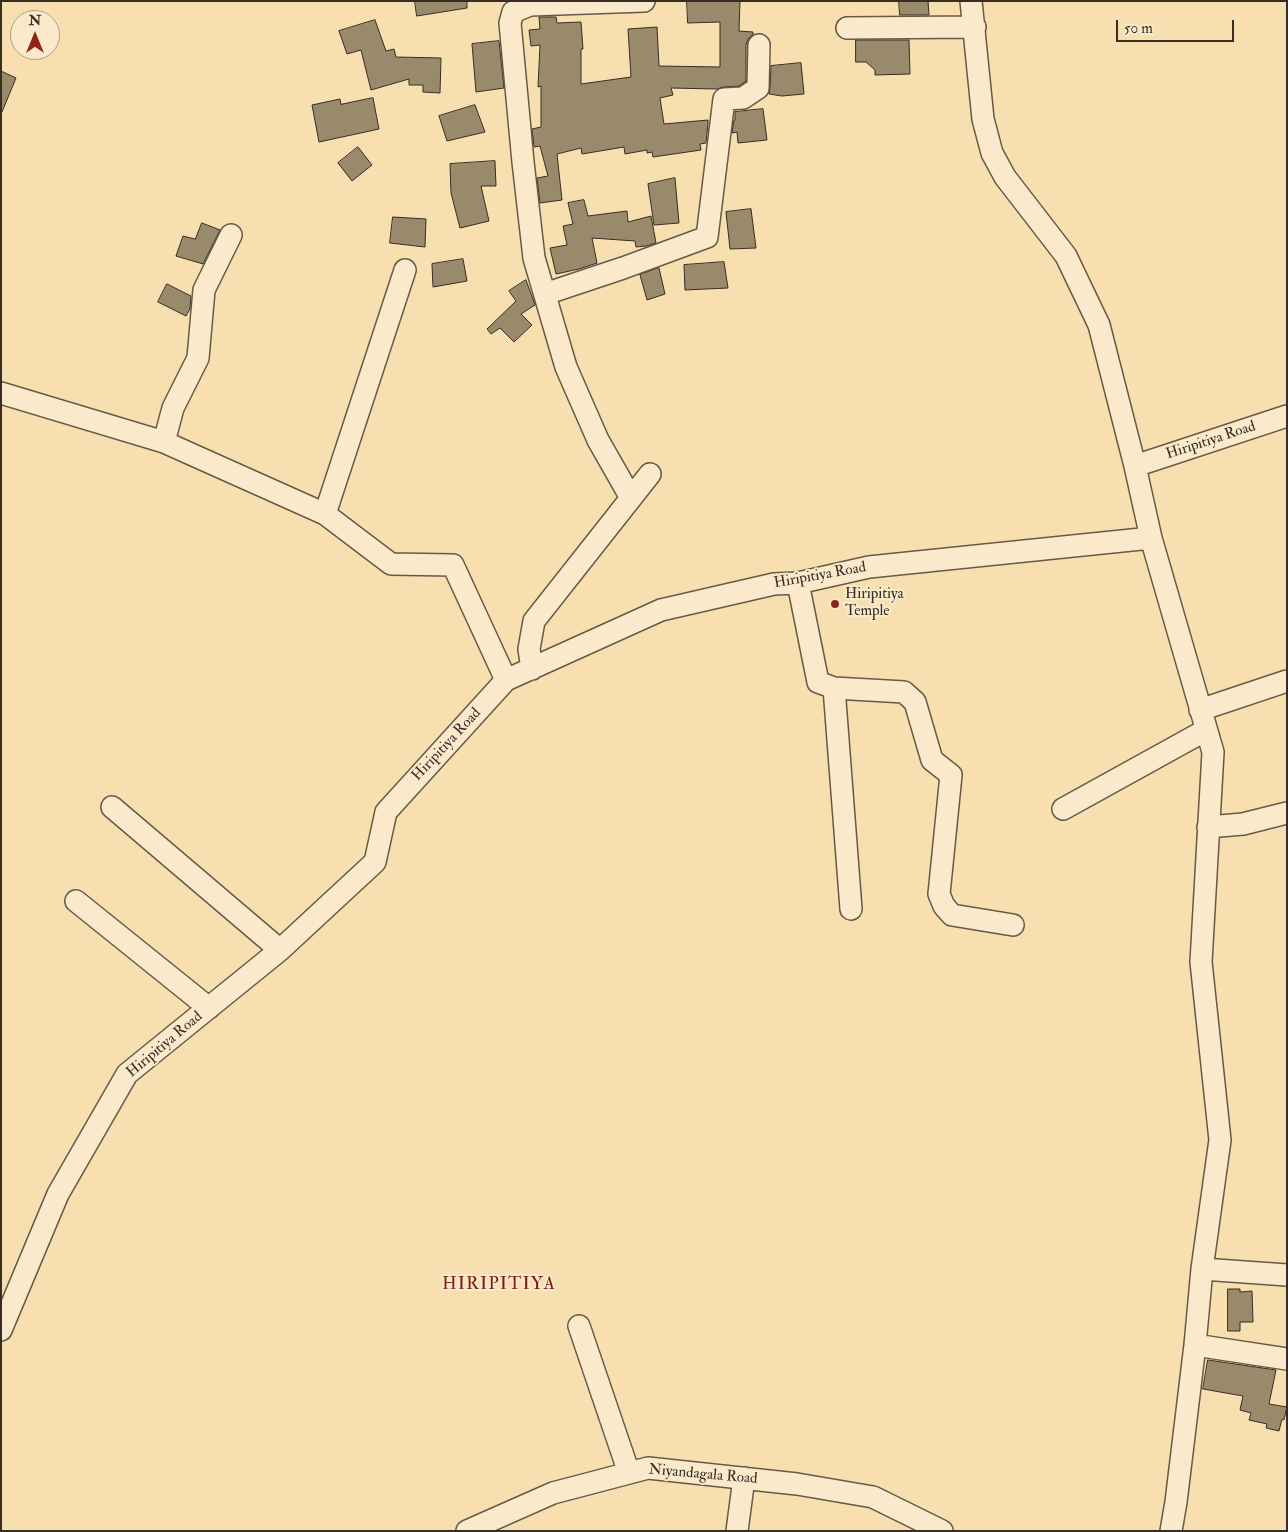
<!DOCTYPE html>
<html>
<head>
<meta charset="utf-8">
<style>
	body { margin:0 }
	#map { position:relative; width:1288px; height:1532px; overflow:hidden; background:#f7dfaf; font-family:"IM FELL Double Pica",serif }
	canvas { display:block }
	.frame { position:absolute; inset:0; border:2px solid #362d24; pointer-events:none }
	.north { position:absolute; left:10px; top:10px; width:50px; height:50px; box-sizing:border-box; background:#faeacb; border:1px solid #ac9e88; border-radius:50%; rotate:0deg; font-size:14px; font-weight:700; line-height:20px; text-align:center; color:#362d24 }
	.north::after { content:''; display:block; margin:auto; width:18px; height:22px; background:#8f2418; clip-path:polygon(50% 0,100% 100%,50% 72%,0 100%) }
	.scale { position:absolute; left:1116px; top:20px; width:118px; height:22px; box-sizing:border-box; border:2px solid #362d24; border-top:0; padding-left:6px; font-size:15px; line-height:18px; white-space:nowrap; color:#362d24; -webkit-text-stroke:4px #faeacb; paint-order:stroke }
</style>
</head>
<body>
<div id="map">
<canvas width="1288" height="1532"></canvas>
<div class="frame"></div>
<div class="north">N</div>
<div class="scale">50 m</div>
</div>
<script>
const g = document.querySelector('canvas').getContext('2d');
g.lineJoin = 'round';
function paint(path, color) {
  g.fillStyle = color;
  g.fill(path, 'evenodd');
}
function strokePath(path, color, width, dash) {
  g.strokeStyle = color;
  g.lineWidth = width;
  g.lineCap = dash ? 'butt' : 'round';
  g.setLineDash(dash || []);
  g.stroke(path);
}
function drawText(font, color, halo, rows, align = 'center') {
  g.font = font + ' "IM FELL Double Pica",serif';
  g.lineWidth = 4;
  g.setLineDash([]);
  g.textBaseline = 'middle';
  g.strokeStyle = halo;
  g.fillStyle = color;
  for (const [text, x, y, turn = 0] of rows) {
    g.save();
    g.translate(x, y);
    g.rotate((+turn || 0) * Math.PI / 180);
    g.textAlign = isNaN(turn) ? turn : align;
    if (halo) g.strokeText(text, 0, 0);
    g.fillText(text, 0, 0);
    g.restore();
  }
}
const building = new Path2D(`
	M 415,1 L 467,1 L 467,8 L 417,16 Z
	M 687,1 L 740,1 L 739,31 L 753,32 L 753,34 L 748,39 L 746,45 L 746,81 L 739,86 L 723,87 L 717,89 L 671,88 L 673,95 L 660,98 L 664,124 L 708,120 L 708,123 L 706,143 L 700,144 L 701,150 L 653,157 L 652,152 L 647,153 L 647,150 L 625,154 L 624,147 L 582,154 L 581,148 L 557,154 L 562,200 L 540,203 L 537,178 L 548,176 L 540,146 L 534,147 L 532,129 L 541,127 L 541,86 L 538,87 L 540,45 L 531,46 L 529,30 L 540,29 L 539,17 L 556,17 L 557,23 L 581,22 L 583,49 L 581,49 L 581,84 L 631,77 L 628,29 L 657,27 L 659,66 L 720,67 L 720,22 L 688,23 Z
	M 899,1 L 928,1 L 929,15 L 900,15 Z
	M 375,20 L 386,51 L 394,49 L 396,57 L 441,58 L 440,93 L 423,92 L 423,85 L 409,85 L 409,79 L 371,90 L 361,50 L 347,54 L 339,31 Z
	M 856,40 L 909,40 L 910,74 L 875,75 L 875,70 L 866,62 L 856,62 Z
	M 499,41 L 504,88 L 476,92 L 472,44 Z
	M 801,63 L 804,94 L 782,96 L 769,94 L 770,88 L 771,66 Z
	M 1,71 L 16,78 L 2,112 L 1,112 Z
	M 373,98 L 379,129 L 319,142 L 312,105 L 340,99 L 341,104 Z
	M 475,105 L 485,132 L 447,141 L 439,116 Z
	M 763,109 L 767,140 L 738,143 L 737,132 L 732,133 L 734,120 L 735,120 L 735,112 Z
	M 358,147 L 372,165 L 352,181 L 338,163 Z
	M 495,161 L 496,186 L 481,186 L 489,221 L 460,228 L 451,193 L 450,164 Z
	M 675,178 L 679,223 L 654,225 L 648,184 Z
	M 584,200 L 588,216 L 627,211 L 628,222 L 651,216 L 656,243 L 646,246 L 636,247 L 635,241 L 592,238 L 597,263 L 579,269 L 556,274 L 550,248 L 567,245 L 563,226 L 573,224 L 568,203 Z
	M 751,209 L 756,248 L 730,249 L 726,212 Z
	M 393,217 L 426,219 L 425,247 L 390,243 Z
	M 202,223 L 220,230 L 203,264 L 176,256 L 183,236 L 195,239 Z
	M 463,259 L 467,281 L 433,287 L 432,264 Z
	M 724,262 L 728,288 L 685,290 L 684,265 Z
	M 659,268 L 665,294 L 647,300 L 640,275 Z
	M 526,280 L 535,305 L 521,314 L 532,325 L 514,342 L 500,328 L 491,334 L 487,329 L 516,301 L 509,291 Z
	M 167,284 L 191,296 L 190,309 L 186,316 L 158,302 Z
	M 1228,1289 L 1240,1289 L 1240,1292 L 1252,1291 L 1253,1322 L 1240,1322 L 1240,1331 L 1228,1331 Z
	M 1208,1360 L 1276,1370 L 1269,1404 L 1287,1407 L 1284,1420 L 1282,1419 L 1279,1431 L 1266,1428 L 1267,1424 L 1249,1420 L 1251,1413 L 1240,1410 L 1243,1396 L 1203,1389 Z`);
const minor = new Path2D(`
	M 971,1 L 983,119 L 992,153 L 1005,177 L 1066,256 L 1099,325 L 1135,466 L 1151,538 L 1213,752 L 1201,962 L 1220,1140 L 1202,1269 L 1195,1345 L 1176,1502 L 1171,1531
	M 847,28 L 975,27
	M 545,294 L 623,268 L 707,237 L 724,99 L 743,98 L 758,88 L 759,45
	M 1,393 L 164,442 L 325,514 L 391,564 L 453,565 L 506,680
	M 164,442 L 173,408 L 198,358 L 204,290 L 231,235
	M 1135,466 L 1287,416
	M 631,498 L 598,440 L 566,367 L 534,258 L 523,162 L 510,23 L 513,12 L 530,5 L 644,1
	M 325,514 L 405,270
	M 798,583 L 818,682 L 834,688 L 904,692 L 915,702 L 932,760 L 951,775 L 939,894 L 944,906 L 952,915 L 1013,925
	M 532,669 L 529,649 L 534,621 L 650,474
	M 834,688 L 851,909
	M 1200,710 L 1287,681
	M 112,807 L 280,950
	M 1063,809 L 1206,730
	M 1208,827 L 1243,824 L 1287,813
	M 76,901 L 209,1008
	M 1202,1269 L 1287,1275
	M 579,1326 L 629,1473
	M 1,1330 L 58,1194 L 127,1074 L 280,950 L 375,862 L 386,812 L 506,680 L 661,610 L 774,584 L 798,583 L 869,567 L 1151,538
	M 1195,1345 L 1287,1359
	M 467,1531 L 553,1493 L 648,1468 L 797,1484 L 873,1497 L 942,1531
	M 737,1531 L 744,1478`);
const markers = [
	[835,604,5,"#8f2418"]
];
const streetNames = [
	["Hiripitiya Road",1211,441,-18],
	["Hiripitiya Road",820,576,-10],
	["Hiripitiya Road",447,745,-47],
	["Hiripitiya Road",165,1045,-40],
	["Niyandagala Road",703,1475,5]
];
const poiNames = [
	["Hiripitiya",845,595],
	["Temple",845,612]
];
const quarterNames = [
	["HIRIPITIYA",499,1285]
];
paint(building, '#9a8a6c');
strokePath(building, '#362d24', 1);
strokePath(minor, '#665a47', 24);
strokePath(minor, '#faeacb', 21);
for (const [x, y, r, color] of markers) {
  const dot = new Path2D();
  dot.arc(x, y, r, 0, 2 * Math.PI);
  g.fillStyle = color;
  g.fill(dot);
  strokePath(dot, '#faeacb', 2);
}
drawText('15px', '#362d24', '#faeacb', streetNames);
drawText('15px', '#362d24', '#faeacb', poiNames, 'left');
g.letterSpacing = '1px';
drawText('18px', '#7a1f14', '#faeacb', quarterNames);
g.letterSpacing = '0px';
</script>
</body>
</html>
